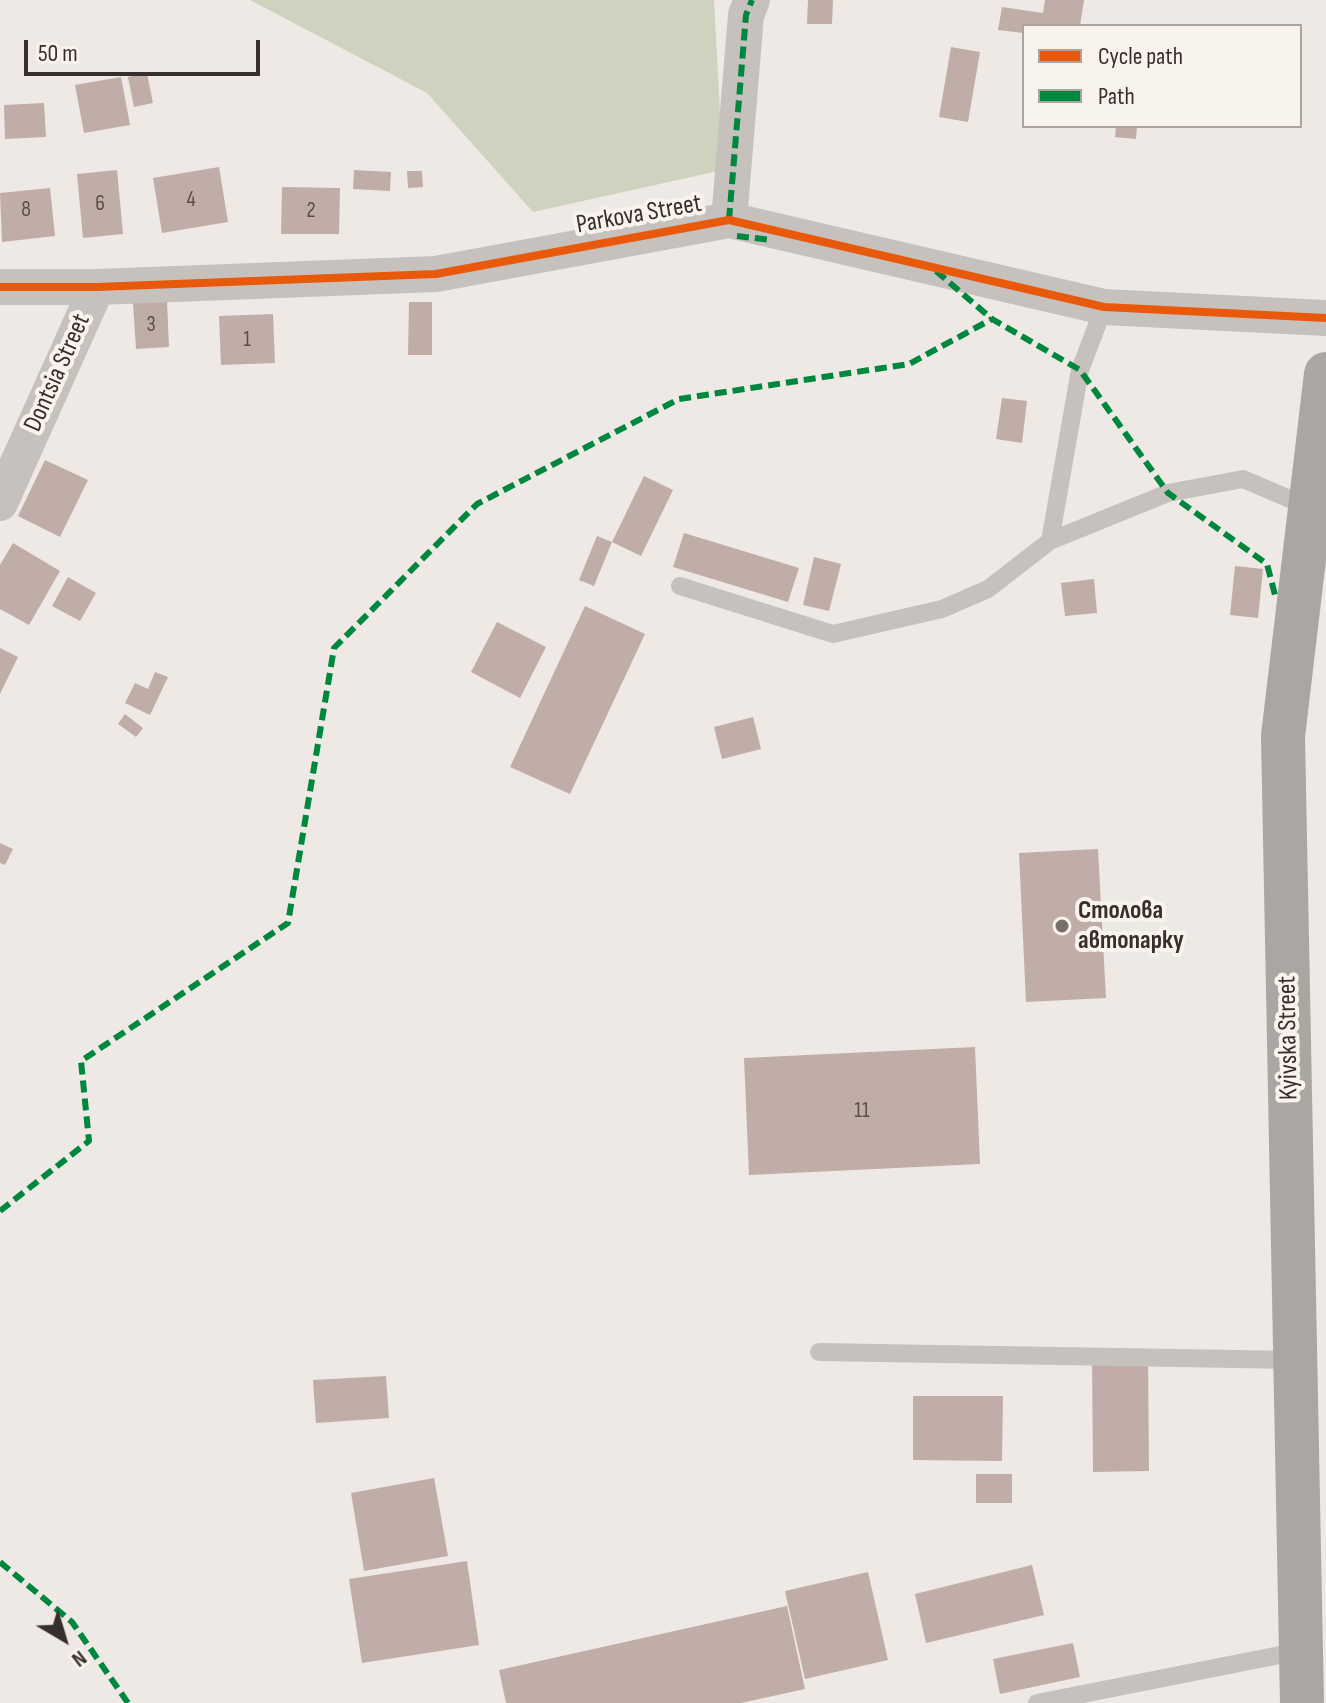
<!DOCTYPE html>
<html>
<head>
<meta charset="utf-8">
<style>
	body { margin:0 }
	#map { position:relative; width:1326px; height:1703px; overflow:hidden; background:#eee9e5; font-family:"Sofia Sans Condensed",sans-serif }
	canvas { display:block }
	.legend { position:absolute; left:1022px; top:24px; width:280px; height:104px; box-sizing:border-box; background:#f9f3ed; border:2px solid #aca49f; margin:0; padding:10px 14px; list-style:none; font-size:24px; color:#382e2b }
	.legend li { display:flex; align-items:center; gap:16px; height:40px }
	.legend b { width:40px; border:2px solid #aca49f }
	.north { position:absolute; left:24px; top:1599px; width:80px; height:80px; -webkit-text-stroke:6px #f9f3ed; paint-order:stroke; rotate:142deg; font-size:22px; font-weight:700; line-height:32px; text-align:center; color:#382e2b }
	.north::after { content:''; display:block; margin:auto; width:28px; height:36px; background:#382e2b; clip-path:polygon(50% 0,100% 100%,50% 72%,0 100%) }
	.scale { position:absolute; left:24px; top:40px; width:236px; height:36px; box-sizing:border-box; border:4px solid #382e2b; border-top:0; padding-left:10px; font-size:24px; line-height:28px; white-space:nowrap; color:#382e2b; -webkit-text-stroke:6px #f9f3ed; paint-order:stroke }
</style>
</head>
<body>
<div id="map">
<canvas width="1326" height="1703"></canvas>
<ul class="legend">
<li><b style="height:10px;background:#e8590c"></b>Cycle path</li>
<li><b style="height:10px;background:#00873e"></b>Path</li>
</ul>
<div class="north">N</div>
<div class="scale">50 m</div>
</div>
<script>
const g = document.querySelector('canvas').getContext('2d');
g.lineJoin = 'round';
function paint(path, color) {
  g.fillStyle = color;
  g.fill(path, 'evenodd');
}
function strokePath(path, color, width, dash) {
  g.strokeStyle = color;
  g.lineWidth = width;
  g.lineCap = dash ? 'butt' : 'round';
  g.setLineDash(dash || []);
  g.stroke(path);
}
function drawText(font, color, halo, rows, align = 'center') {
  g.font = font + ' "Sofia Sans Condensed",sans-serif';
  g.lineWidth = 8;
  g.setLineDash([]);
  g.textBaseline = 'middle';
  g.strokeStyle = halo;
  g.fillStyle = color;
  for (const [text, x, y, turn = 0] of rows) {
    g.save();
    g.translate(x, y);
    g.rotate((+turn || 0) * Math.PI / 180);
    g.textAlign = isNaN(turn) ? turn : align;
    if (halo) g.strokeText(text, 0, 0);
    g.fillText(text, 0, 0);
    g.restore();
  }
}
const green = new Path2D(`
	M 250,0 L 714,0 L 723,170 L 533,212 L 427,93 Z`);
const building = new Path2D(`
	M 808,0 L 833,0 L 832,24 L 807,24 Z
	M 1045,0 L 1084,0 L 1080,26 L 1024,26 L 1024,33 L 998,30 L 1002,7 L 1043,13 Z
	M 951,47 L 980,52 L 968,122 L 939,117 Z
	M 147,73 L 153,103 L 134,107 L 128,77 Z
	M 121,77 L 130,125 L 84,133 L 75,85 Z
	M 44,103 L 46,137 L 5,139 L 4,105 Z
	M 1116,126 L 1137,126 L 1136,139 L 1115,137 Z
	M 219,167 L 228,222 L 162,233 L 153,178 Z
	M 117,170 L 123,234 L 83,238 L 77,174 Z
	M 354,170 L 391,172 L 390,191 L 353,189 Z
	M 407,171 L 422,171 L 423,187 L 408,188 Z
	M 282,187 L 340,188 L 339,234 L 281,234 Z
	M 50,188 L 55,236 L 2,242 L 0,193 Z
	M 167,301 L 169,347 L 136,349 L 133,303 Z
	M 409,302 L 432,302 L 432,355 L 408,355 Z
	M 273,314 L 275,363 L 221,365 L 219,316 Z
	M 1002,398 L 1027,401 L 1022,443 L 996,439 Z
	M 45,460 L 88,480 L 60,537 L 18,516 Z
	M 644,476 L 673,490 L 641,556 L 612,542 Z
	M 684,533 L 799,568 L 788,602 L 673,567 Z
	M 597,536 L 612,542 L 594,586 L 579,580 Z
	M 13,543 L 60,571 L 29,625 L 0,609 L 0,565 Z
	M 814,557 L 841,564 L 829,611 L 803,605 Z
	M 1235,566 L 1263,569 L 1258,618 L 1230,615 Z
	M 68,577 L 96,593 L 80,621 L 52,606 Z
	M 1094,579 L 1097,613 L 1065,616 L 1061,583 Z
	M 585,606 L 645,634 L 570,794 L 510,767 Z
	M 497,622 L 546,647 L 520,698 L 471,672 Z
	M 0,648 L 18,657 L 0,694 Z
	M 155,672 L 168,677 L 150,715 L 125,703 L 135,683 L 148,689 Z
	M 125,714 L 143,728 L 136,737 L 118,724 Z
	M 753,717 L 761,749 L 722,759 L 714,727 Z
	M 0,843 L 13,849 L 5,865 L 0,863 Z
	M 1098,849 L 1106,998 L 1026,1002 L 1019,853 Z
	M 975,1047 L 980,1164 L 749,1175 L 744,1058 Z
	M 1148,1355 L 1149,1471 L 1093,1472 L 1092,1356 Z
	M 386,1376 L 389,1418 L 316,1423 L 313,1380 Z
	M 913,1396 L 1003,1396 L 1002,1461 L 913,1460 Z
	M 976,1474 L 1012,1474 L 1012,1503 L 976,1503 Z
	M 434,1478 L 448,1556 L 364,1571 L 351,1493 Z
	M 467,1561 L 479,1645 L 362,1663 L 349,1579 Z
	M 1032,1565 L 1044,1615 L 926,1643 L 915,1594 Z
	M 868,1572 L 888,1660 L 805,1679 L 785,1591 Z
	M 787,1606 L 805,1689 L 741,1703 L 506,1703 L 499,1670 Z
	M 1073,1643 L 1080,1677 L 1000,1694 L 993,1659 Z`);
const service = new Path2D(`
	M 1050,541 L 1080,370 L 1104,307
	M 680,586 L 833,634 L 942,609 L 988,589 L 1050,541 L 1168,493 L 1243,479 L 1311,508
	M 819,1352 L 1295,1360
	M 1037,1703 L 1300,1651`);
const minor = new Path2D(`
	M 729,220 L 746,15 L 752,0
	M 0,287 L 97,287 L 436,274 L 729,220 L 1104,307 L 1326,318
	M 0,503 L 97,287`);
const primary = new Path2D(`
	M 1302,1703 L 1283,736 L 1326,374`);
const quiet = new Path2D(`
	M 729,220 L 746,15 L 752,0
	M 737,236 L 771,240
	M 936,271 L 992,319 L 1080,370 L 1168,493 L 1267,564 L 1275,595
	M 0,1211 L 89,1141 L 81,1061 L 288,923 L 334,648 L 477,504 L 679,399 L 909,364 L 992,319
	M 0,1562 L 72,1622 L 128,1703`);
const cycleway = new Path2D(`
	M 0,287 L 97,287 L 436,274 L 729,220 L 1104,307 L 1326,318`);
const markers = [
	[1062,926,8,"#786f6c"]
];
const numberNames = [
	["4",191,200],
	["6",100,204],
	["8",26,210],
	["2",311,211],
	["3",151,325],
	["1",247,340],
	["11",862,1111]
];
const streetNames = [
	["Parkova Street",639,215,-10],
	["Dontsia Street",58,373,-66],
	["Kyivska Street",1289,1038,-91]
];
const poiNames = [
	["Столова",1078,911],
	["автопарку",1078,941]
];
paint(green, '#d0d2c0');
paint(building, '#c0ada7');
strokePath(service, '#c7c1bd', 18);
strokePath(minor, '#c7c1bd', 36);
strokePath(primary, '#aca6a2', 44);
strokePath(quiet, '#00873e', 6, [12, 6]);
strokePath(cycleway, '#e8590c', 8);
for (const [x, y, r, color] of markers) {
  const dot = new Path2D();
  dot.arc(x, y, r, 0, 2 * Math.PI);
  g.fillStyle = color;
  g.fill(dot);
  strokePath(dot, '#f9f3ed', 3);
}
drawText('22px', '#5a4e4a', null, numberNames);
drawText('26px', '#382e2b', '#f9f3ed', streetNames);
drawText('bold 26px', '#382e2b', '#f9f3ed', poiNames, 'left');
</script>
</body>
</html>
